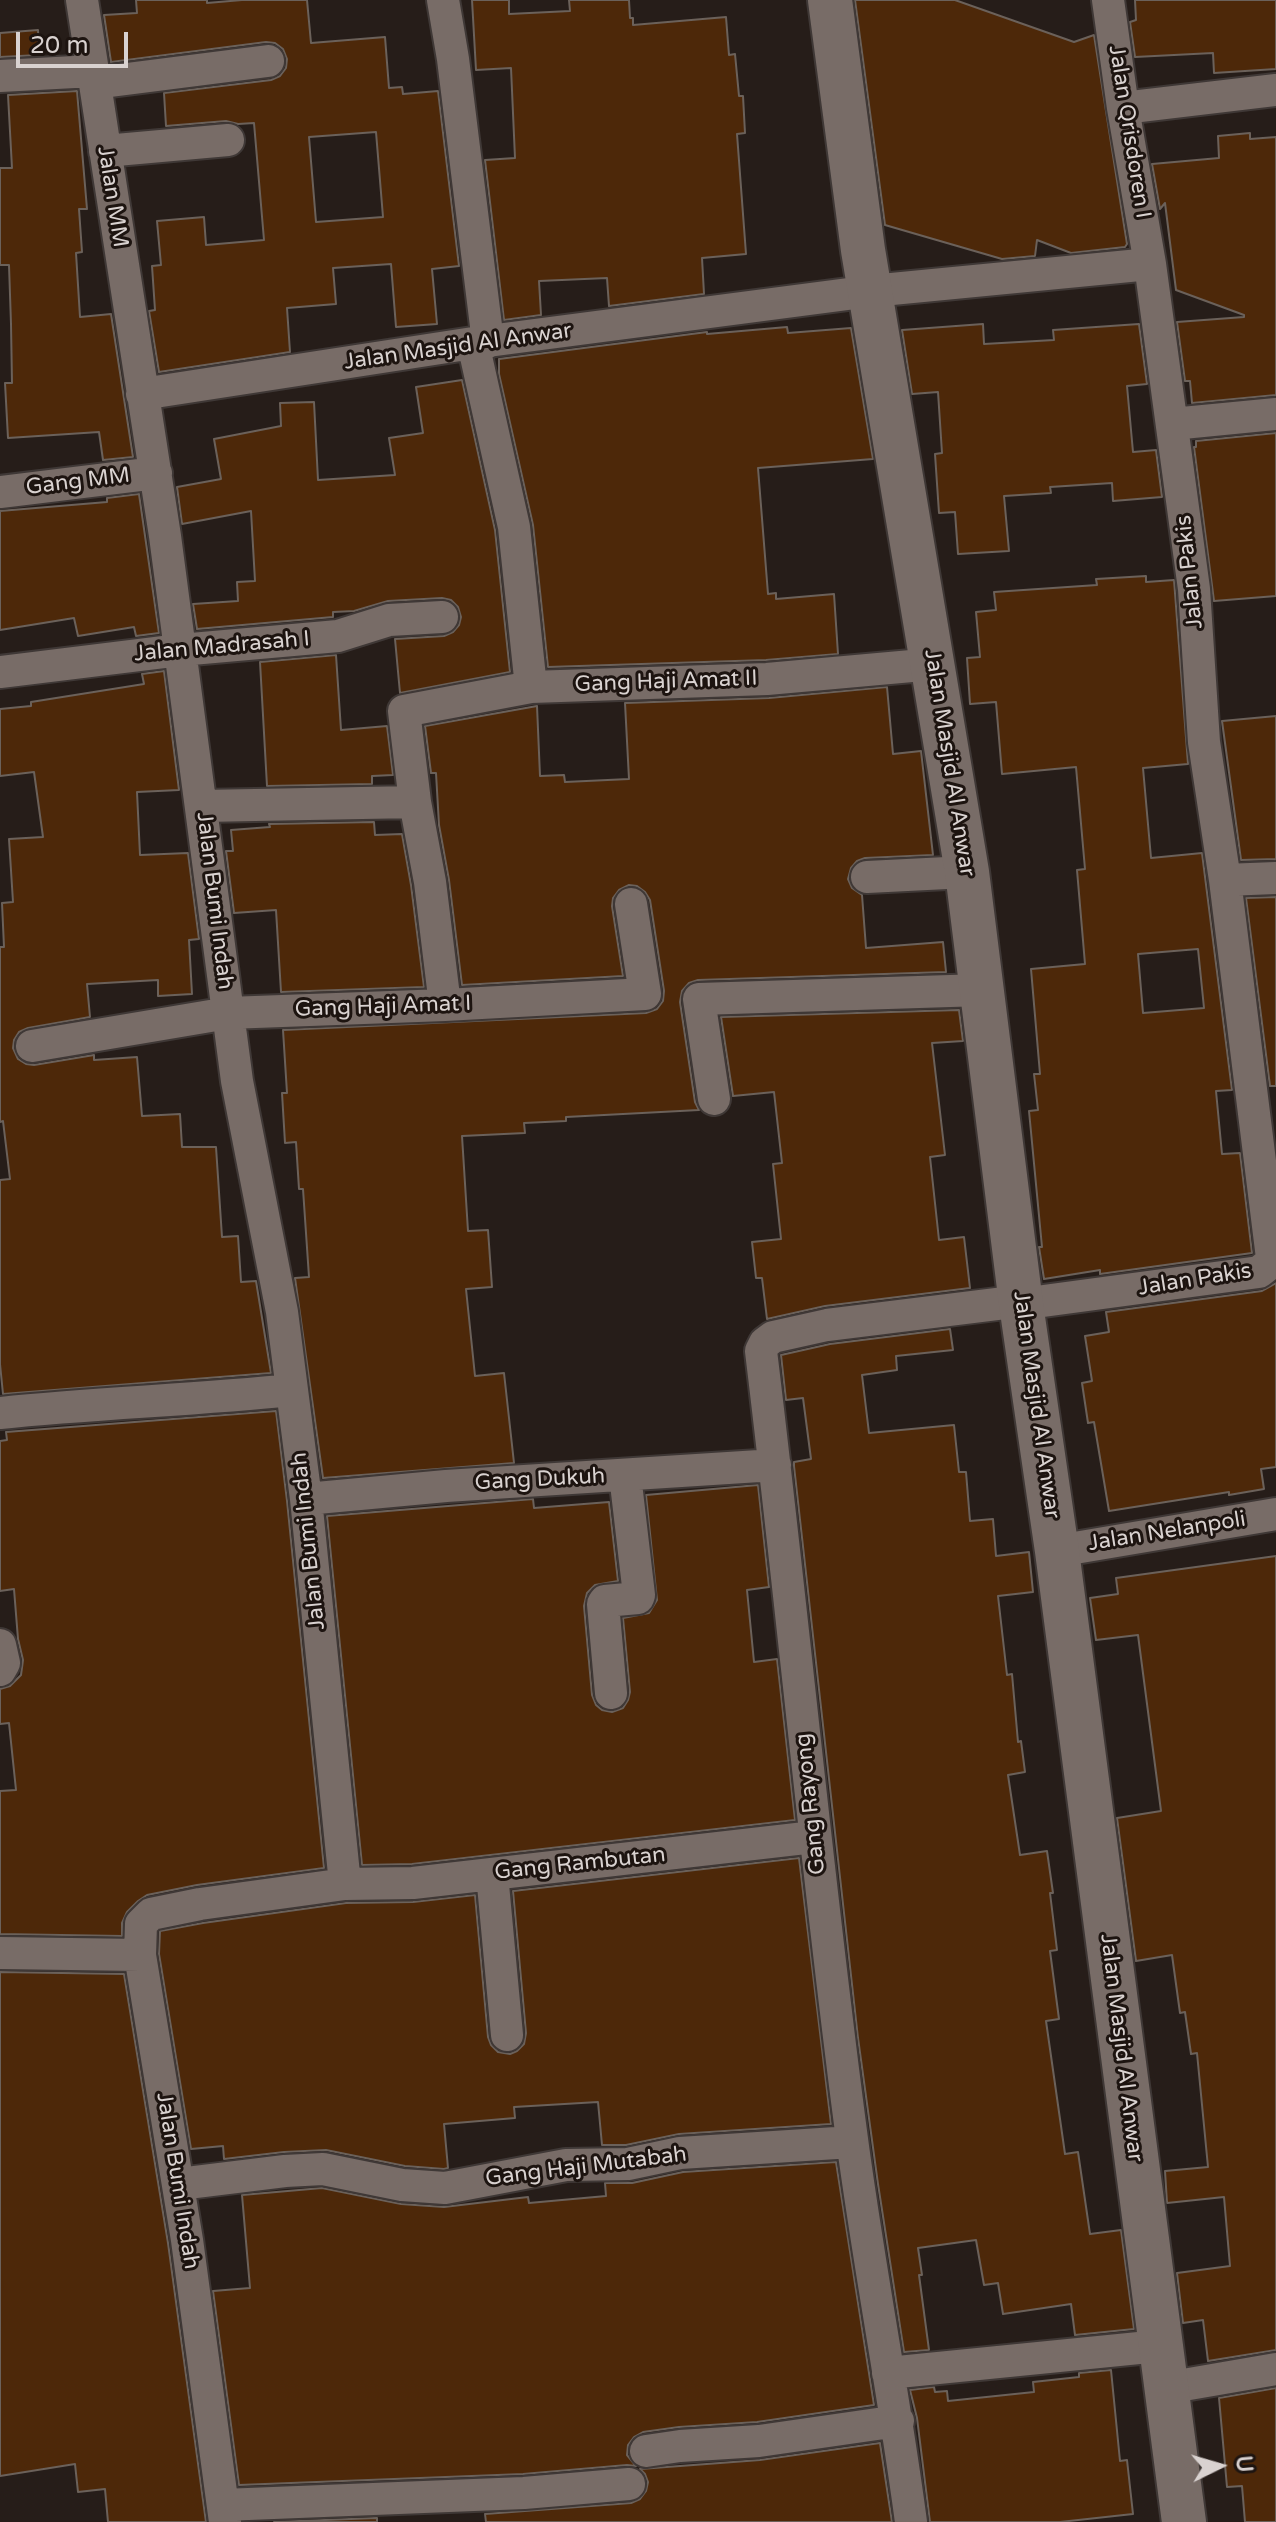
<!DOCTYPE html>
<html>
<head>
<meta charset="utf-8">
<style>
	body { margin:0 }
	#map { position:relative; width:1276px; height:2522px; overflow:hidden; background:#261d19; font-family:"Varela Round",sans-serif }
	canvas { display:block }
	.north { position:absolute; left:1180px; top:2426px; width:80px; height:80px; -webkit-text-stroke:6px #1d1410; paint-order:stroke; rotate:85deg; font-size:22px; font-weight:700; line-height:32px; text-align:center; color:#d9d2d0 }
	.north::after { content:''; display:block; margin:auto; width:28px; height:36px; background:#d9d2d0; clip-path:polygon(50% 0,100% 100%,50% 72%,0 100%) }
	.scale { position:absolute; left:16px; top:32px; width:112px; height:36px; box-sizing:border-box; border:4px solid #d9d2d0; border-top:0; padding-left:10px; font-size:24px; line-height:28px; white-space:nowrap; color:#d9d2d0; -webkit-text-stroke:6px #1d1410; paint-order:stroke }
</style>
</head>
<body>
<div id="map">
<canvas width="1276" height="2522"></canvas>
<div class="north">U</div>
<div class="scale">20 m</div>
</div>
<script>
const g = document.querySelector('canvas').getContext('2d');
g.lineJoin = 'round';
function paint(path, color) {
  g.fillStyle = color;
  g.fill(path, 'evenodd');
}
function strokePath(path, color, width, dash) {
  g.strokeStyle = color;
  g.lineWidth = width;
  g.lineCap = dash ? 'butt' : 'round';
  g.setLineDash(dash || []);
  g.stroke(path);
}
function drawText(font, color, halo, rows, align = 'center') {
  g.font = font + ' "Varela Round",sans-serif';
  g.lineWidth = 6;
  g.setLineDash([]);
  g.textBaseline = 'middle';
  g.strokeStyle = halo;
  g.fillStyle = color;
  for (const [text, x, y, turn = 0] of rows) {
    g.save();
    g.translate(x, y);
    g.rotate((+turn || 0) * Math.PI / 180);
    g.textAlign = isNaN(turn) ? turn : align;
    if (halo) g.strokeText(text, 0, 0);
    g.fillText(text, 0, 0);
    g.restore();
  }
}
const building = new Path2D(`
	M 136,0 L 207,0 L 207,3 L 242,0 L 307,0 L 311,43 L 385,37 L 389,88 L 402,87 L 403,94 L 438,91 L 459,266 L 432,269 L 437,324 L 396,327 L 391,264 L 333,268 L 336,304 L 287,308 L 290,352 L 159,372 L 149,311 L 155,310 L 152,266 L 161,265 L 157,221 L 204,217 L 206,245 L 264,240 L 254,123 L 238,124 L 226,121 L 166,126 L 164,93 L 271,80 L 280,76 L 286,68 L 287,59 L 283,49 L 275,43 L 266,42 L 111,62 L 104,15 L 137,13 ZM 376,132 L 383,217 L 316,222 L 309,137 Z
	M 472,0 L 509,0 L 509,14 L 570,11 L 569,0 L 629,0 L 630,18 L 633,18 L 633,25 L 726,17 L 729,55 L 735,54 L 739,96 L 743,96 L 745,133 L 737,134 L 746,254 L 702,258 L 704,294 L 609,306 L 607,278 L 539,281 L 541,315 L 504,320 L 485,160 L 515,158 L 511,68 L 476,70 Z
	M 855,0 L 955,0 L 1074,42 L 1094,35 L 1127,244 L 1125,247 L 1071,253 L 1037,240 L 1035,256 L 1002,259 L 885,225 Z
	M 1135,0 L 1276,0 L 1276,69 L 1214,73 L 1213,53 L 1135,57 L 1130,22 L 1136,20 Z
	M 38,30 L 39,55 L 0,57 L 0,33 Z
	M 77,91 L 87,209 L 79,209 L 82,252 L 76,253 L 80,317 L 111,314 L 133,457 L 103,460 L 99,432 L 8,438 L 5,383 L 12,383 L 11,324 L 9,265 L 0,265 L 0,168 L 12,168 L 8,95 Z
	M 1250,133 L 1250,139 L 1276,137 L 1276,395 L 1192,403 L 1190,381 L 1185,381 L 1177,322 L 1244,317 L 1244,315 L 1176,290 L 1165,203 L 1160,209 L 1152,164 L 1219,158 L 1218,136 Z
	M 983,324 L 984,344 L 1054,340 L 1053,330 L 1139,324 L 1147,384 L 1127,386 L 1133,452 L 1156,450 L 1162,497 L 1113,501 L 1112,483 L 1050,487 L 1051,493 L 1004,496 L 1009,551 L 958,554 L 955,512 L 939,513 L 935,454 L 942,453 L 938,392 L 912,394 L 902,330 Z
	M 787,327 L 788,333 L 851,328 L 873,459 L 758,468 L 768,594 L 776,593 L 776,599 L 834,594 L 838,654 L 766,660 L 548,667 L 533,525 L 499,374 L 499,359 L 707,332 L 707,334 Z
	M 462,380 L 495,530 L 510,672 L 400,693 L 395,639 L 444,636 L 453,632 L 459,625 L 461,617 L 458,607 L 451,600 L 442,598 L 388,601 L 354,611 L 333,612 L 333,617 L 197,629 L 193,604 L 238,601 L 237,582 L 255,581 L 251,511 L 182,524 L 177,487 L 221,479 L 214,439 L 281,426 L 280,403 L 314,402 L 318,480 L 395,475 L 389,438 L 423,433 L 416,387 Z
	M 1276,433 L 1276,596 L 1214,601 L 1194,447 L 1196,447 L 1196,441 Z
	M 139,494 L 159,633 L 136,636 L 134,627 L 78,636 L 74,618 L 0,630 L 0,511 L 107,502 L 107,498 Z
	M 1146,576 L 1146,582 L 1174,580 L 1188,764 L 1143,768 L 1151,858 L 1202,853 L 1232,1090 L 1216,1091 L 1222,1154 L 1240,1153 L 1252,1253 L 1100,1274 L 1100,1270 L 1044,1279 L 1039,1247 L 1042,1247 L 1029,1111 L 1038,1110 L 1034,1074 L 1040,1074 L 1031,969 L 1085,964 L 1077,870 L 1085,869 L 1076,767 L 1002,774 L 996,702 L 970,704 L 967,658 L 980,657 L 976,612 L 996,610 L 994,592 L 1097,585 L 1096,579 ZM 1198,949 L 1204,1008 L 1143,1013 L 1138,954 Z
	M 336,655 L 341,730 L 387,726 L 393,775 L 372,776 L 372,784 L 267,786 L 260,662 Z
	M 164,671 L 179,790 L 137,792 L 140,855 L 188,853 L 199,939 L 189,940 L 192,994 L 158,996 L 158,980 L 87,984 L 90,1017 L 28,1028 L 19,1032 L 14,1040 L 13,1048 L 18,1059 L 26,1064 L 34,1065 L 94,1055 L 94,1060 L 137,1057 L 142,1116 L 180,1114 L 182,1147 L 216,1147 L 222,1237 L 238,1236 L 241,1282 L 256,1281 L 271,1373 L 3,1394 L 0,1364 L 0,1180 L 10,1179 L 3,1121 L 0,1122 L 0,947 L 4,947 L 2,903 L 13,902 L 9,839 L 43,837 L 34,772 L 0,776 L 0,709 L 31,706 L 31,702 L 144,684 L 142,674 Z
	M 887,687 L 893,754 L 921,751 L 933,855 L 865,858 L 857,861 L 851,868 L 848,879 L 852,888 L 862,895 L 866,948 L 943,942 L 946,972 L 698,980 L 689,983 L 682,991 L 680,1002 L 695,1102 L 699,1110 L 566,1117 L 566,1121 L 524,1123 L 525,1133 L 462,1136 L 468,1231 L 488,1230 L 492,1287 L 466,1289 L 475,1376 L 504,1373 L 514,1463 L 323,1478 L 295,1278 L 309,1277 L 303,1189 L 299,1189 L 296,1142 L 285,1143 L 282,1093 L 287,1093 L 283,1030 L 646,1013 L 657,1009 L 663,1001 L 664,991 L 650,900 L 645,892 L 637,886 L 629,885 L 619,890 L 613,898 L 612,906 L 623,976 L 462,985 L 449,880 L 439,825 L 436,773 L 431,773 L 425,726 L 537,706 L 540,776 L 564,775 L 565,782 L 629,779 L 625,703 L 769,698 Z
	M 1276,716 L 1276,859 L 1241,860 L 1222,721 Z
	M 374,822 L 375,835 L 402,834 L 411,885 L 424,987 L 281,992 L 276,910 L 234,913 L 226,851 L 233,851 L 231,830 L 270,827 L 269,824 Z
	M 1276,897 L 1276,1086 L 1270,1086 L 1246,898 Z
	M 959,1010 L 963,1041 L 932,1043 L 945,1155 L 930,1157 L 939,1240 L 964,1237 L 970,1288 L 825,1306 L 767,1319 L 762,1278 L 756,1278 L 752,1242 L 781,1239 L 773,1164 L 782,1163 L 774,1092 L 733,1096 L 721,1017 Z
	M 1276,1283 L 1276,1467 L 1261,1469 L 1264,1489 L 1229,1495 L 1229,1492 L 1109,1511 L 1094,1422 L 1088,1423 L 1082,1383 L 1092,1381 L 1085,1336 L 1109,1332 L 1106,1312 L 1262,1291 Z
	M 950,1329 L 953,1350 L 896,1356 L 897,1370 L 862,1375 L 869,1433 L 954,1425 L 959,1472 L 966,1472 L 970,1521 L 993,1519 L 996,1556 L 1029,1552 L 1033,1592 L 998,1596 L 1007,1675 L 1012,1674 L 1018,1742 L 1021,1741 L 1025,1772 L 1008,1775 L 1020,1855 L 1047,1851 L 1053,1893 L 1050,1893 L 1057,1950 L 1050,1951 L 1059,2019 L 1046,2021 L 1065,2154 L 1078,2152 L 1090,2234 L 1121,2230 L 1134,2329 L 1075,2335 L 1071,2304 L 1003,2314 L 998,2283 L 984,2285 L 976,2240 L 918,2248 L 922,2275 L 919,2275 L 929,2350 L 904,2352 L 878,2184 L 858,2038 L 794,1466 L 794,1462 L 811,1459 L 803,1398 L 786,1400 L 781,1355 L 830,1344 Z
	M 276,1411 L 287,1501 L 324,1868 L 197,1885 L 147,1895 L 138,1901 L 127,1912 L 122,1923 L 122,1936 L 0,1934 L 0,1791 L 16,1790 L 9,1723 L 0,1724 L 0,1689 L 10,1686 L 21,1675 L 23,1660 L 18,1639 L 14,1589 L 0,1591 L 0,1441 L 7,1440 L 6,1432 Z
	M 758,1485 L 769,1587 L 747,1590 L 754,1662 L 777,1659 L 795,1820 L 412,1864 L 362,1865 L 327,1516 L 533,1499 L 534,1508 L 609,1502 L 618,1581 L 595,1585 L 587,1593 L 584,1606 L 592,1695 L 596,1705 L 602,1710 L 612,1712 L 623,1708 L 628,1700 L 630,1692 L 623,1618 L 649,1613 L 657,1600 L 646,1495 Z
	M 1276,1556 L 1276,2350 L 1208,2361 L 1203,2320 L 1183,2323 L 1177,2273 L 1230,2266 L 1224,2197 L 1167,2203 L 1165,2171 L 1208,2167 L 1197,2053 L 1191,2054 L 1185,2012 L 1180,2013 L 1172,1955 L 1136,1961 L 1117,1818 L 1161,1811 L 1138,1635 L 1096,1640 L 1090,1598 L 1118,1594 L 1116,1578 Z
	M 799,1858 L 831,2124 L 679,2134 L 626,2145 L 602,2145 L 598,2102 L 514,2107 L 515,2118 L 444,2124 L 448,2168 L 444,2169 L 405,2166 L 326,2150 L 284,2152 L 224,2159 L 223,2146 L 191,2149 L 159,1954 L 160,1931 L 203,1923 L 346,1903 L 413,1902 L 475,1895 L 488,2037 L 491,2045 L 498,2052 L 510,2054 L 517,2051 L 524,2044 L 526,2033 L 513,1891 Z
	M 0,1972 L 124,1974 L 168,2243 L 206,2522 L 108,2522 L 105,2489 L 78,2492 L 75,2464 L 0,2476 Z
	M 836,2162 L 874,2405 L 757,2422 L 679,2427 L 643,2432 L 634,2437 L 628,2445 L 627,2455 L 636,2466 L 627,2465 L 523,2474 L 239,2485 L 213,2291 L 250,2288 L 242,2195 L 322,2188 L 401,2204 L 444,2207 L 528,2197 L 529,2203 L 606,2196 L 605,2183 L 632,2183 L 683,2172 Z
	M 1111,2370 L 1120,2461 L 1127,2460 L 1133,2514 L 1060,2522 L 930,2522 L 917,2418 L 910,2390 L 934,2387 L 935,2392 L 947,2391 L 948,2401 L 1034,2392 L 1033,2382 L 1079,2377 L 1079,2373 Z
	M 1276,2388 L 1276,2522 L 1245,2522 L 1242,2486 L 1227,2487 L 1219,2398 Z
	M 880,2443 L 892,2522 L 486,2522 L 485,2514 L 631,2503 L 640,2499 L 646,2491 L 648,2482 L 645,2474 L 640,2469 L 760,2460 Z
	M 377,2518 L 377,2522 L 274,2522 Z`);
const street = new Path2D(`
	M 82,0 L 165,536 L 237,1081 L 282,1312 L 306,1499 L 345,1884 L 200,1904 L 151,1914 L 141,1924 L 140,1955 L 187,2240 L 225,2522
	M 443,0 L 453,59 L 488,342
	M 0,76 L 93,71
	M 95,83 L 268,61
	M 1123,108 L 1276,90
	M 105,151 L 228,140
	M 473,343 L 514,527 L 531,687
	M 142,394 L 473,343 L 871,291 L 1150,264
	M 1172,424 L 1276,414
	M 0,492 L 156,473
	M 0,672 L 180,650 L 338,636 L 389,620 L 442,617
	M 202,806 L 415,802
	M 867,877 L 967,872
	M 1225,880 L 1276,878
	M 445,1005 L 430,882 L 415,802 L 404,711 L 531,687 L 767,679 L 934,664
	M 32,1046 L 228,1013 L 445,1005 L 645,994 L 631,904
	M 714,1099 L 699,999 L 982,990
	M 1021,1304 L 1259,1272 L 1269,1264 L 1272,1258 L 1225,880 L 1204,742 L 1194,589 L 1150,264 L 1123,108 L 1108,0
	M 0,1413 C 97,1403 195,1400 292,1390
	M 306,1499 L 446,1486 L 775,1465
	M 1057,1551 L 1276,1514
	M 0,1645 L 4,1663 L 0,1670
	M 611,1693 L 603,1604 L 605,1601 L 638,1598 L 639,1595 L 625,1475
	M 492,1874 L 507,2035
	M 345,1884 L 413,1883 L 814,1837
	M 0,1953 L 140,1955
	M 179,2184 L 285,2171 L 323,2169 L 402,2185 L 445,2188 L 566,2165 L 628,2164 L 680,2153 L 852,2142
	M 888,2373 L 1159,2346
	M 1166,2388 L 1276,2369
	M 646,2451 L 680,2446 L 759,2441 L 898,2421
	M 223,2505 L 524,2493 L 629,2484
	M 911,2522 C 894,2394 869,2267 852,2139 C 817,1877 793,1613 761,1351 L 765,1343 L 773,1337 L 827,1325 L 1021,1301`);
const secondary = new Path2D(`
	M 830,0 L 863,250 L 967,872 L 1021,1304 L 1057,1551 L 1184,2522`);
const streetNames = [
	["Jalan Qrisdoren I",1129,132,81],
	["Jalan MM",112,197,81],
	["Jalan Masjid Al Anwar",458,347,-8],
	["Gang MM",78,482,-7],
	["Jalan Pakis",1190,572,-96],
	["Jalan Madrasah I",222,647,-5],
	["Gang Haji Amat II",666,682,-2],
	["Jalan Masjid Al Anwar",949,763,81],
	["Jalan Bumi Indah",214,901,83],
	["Gang Haji Amat I",383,1007,-2],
	["Jalan Pakis",1195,1280,-9],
	["Jalan Masjid Al Anwar",1036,1405,82],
	["Gang Dukuh",540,1480,-3],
	["Jalan Nelanpoli",1167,1532,-9],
	["Jalan Bumi Indah",309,1541,-96],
	["Gang Rayong",811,1804,-96],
	["Gang Rambutan",580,1864,-6],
	["Jalan Masjid Al Anwar",1121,2048,83],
	["Gang Haji Mutabah",586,2167,-7],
	["Jalan Bumi Indah",177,2181,81]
];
paint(building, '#4d2809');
strokePath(building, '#6b615a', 2);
strokePath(street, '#3f3836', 36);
strokePath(secondary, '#3f3836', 48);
strokePath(street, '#786c67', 32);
strokePath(secondary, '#786c67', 44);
drawText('22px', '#d9d2d0', '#1d1410', streetNames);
</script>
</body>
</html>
